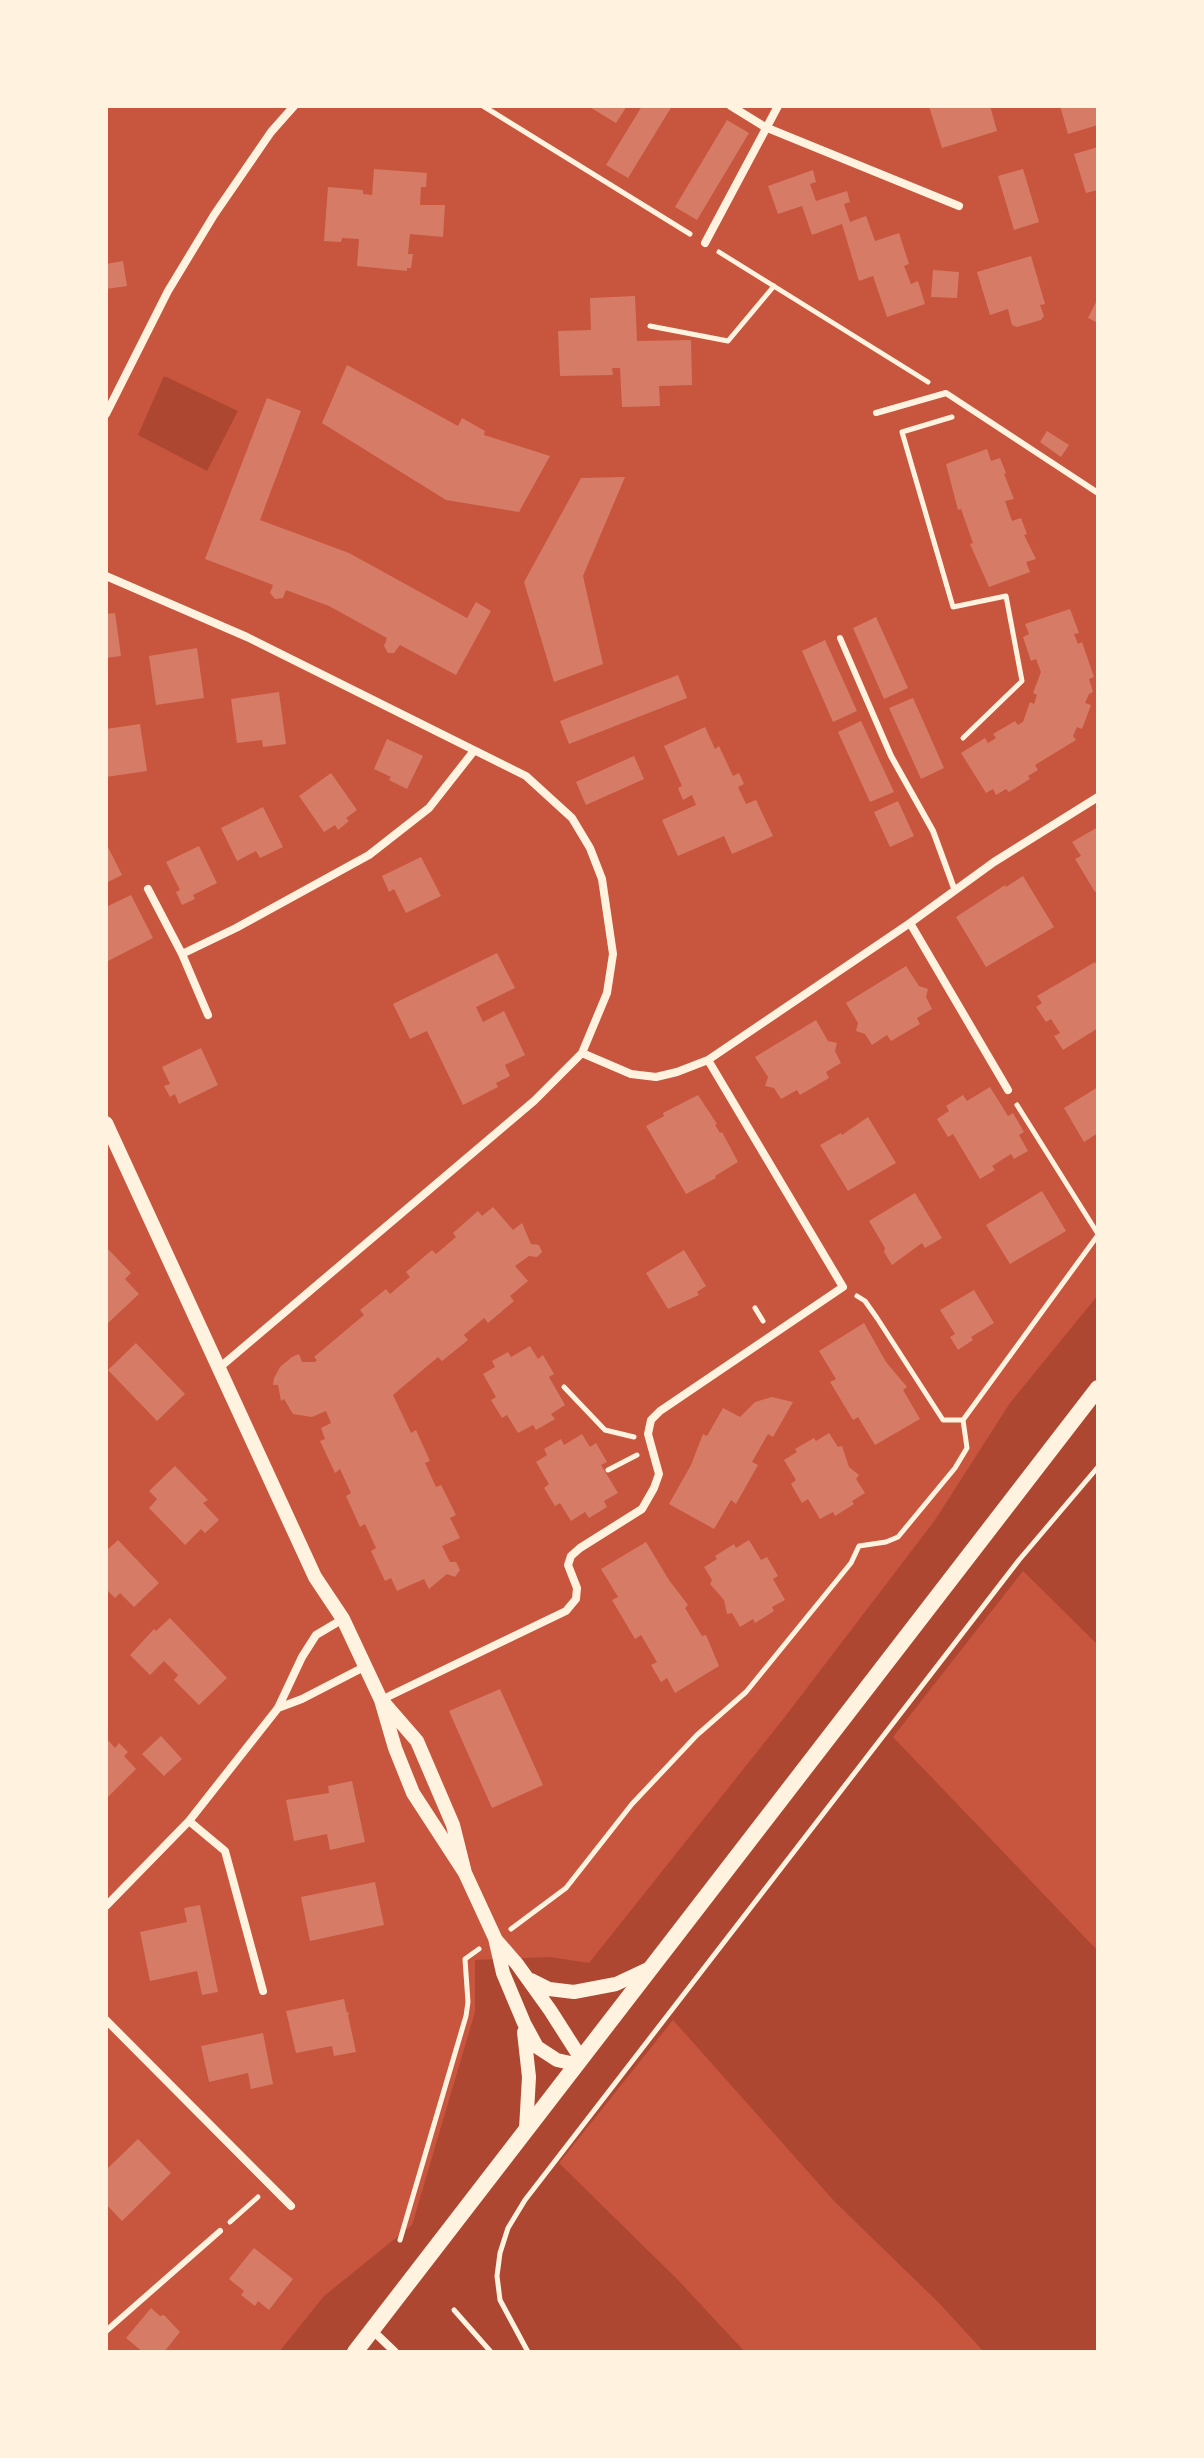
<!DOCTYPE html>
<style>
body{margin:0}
#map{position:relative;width:1204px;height:2458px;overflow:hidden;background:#c8553d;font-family:Raleway,sans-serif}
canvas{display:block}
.frame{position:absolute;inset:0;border:108px solid #fff3e0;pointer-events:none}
</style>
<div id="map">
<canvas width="1204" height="2458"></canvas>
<div class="frame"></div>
</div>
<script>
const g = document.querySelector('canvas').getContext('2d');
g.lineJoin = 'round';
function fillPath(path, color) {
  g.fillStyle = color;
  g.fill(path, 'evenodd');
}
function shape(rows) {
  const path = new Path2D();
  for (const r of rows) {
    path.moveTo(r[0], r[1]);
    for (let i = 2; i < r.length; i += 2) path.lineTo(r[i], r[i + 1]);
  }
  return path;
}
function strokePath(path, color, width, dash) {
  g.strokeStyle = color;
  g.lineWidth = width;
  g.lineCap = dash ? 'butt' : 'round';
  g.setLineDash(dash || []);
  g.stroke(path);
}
fillPath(shape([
 [164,376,238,411,207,471,138,435],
 [1098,1295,1098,1645,1023,1571,893,1737,1098,1951,1098,2352,984,2352,940,2304,835,2202,673,2020,559,2163,677,2279,745,2352,279,2352,324,2296,412,2225,475,2012,475,1960,550,1957,589,1963,784,1718,935,1520,1010,1403]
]), '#ae4732');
fillPath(shape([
 [588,106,627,106,616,123],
 [642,106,672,106,628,178,606,165],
 [929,106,990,106,997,131,942,148],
 [1060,106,1098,106,1098,125,1068,134],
 [727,120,749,133,697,220,675,207],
 [1098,147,1098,190,1086,193,1074,154],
 [374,169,427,173,426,187,421,187,420,205,445,205,443,237,410,234,408,254,413,254,411,268,407,268,407,271,357,266,359,239,342,238,341,242,324,241,328,187,363,190,363,194,372,195],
 [1023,169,1039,222,1014,230,998,176],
 [813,170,816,182,810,184,816,201,847,191,850,202,844,204,850,222,866,216,875,241,899,233,909,264,904,266,911,284,918,281,925,304,887,317,873,276,859,281,842,224,812,235,802,206,778,214,768,186],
 [1031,256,1045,304,1040,305,1044,316,1041,320,1017,327,1012,325,1008,309,990,315,977,272],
 [123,261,127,286,106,289,106,264],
 [933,270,959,272,957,298,931,297],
 [635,296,637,341,691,340,692,385,659,386,660,406,622,407,620,368,612,368,613,375,560,376,558,331,591,330,590,298],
 [1098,298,1098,323,1088,318],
 [347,365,458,426,462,418,485,431,484,435,550,456,519,512,446,500,322,423],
 [267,398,301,411,260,520,349,553,467,618,476,602,491,611,456,675,400,645,394,653,388,653,384,646,387,638,329,606,286,590,283,598,275,599,270,593,273,585,205,559],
 [1047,431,1069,445,1061,457,1040,442],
 [987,449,991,461,1000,458,1006,473,1004,474,1014,499,1005,501,1012,521,1021,518,1027,534,1024,535,1036,559,1026,562,1030,572,989,587,970,544,973,543,961,509,958,510,946,464],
 [625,477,583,576,603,664,554,682,524,582,581,478],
 [1070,609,1079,633,1074,634,1078,644,1082,642,1094,677,1089,679,1093,692,1089,694,1085,703,1091,705,1082,729,1077,727,1073,736,1076,740,1035,765,1038,770,1028,776,1030,779,1009,792,1006,789,996,795,993,789,986,793,961,753,985,738,988,743,996,738,993,734,1015,721,1018,725,1023,722,1030,702,1034,704,1037,695,1033,693,1041,672,1036,659,1031,661,1023,637,1029,634,1025,624],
 [115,613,121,656,106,658,106,614],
 [876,617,908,688,884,699,853,628],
 [825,640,857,711,833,722,802,651],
 [197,648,204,698,156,705,149,656],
 [678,675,687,698,569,744,560,721],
 [279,692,286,744,263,747,262,740,237,743,231,699],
 [913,698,944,768,921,779,889,708],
 [861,721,894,792,870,802,838,732],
 [140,724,147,771,106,777,106,729],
 [705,727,715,749,719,746,733,776,739,773,744,784,738,787,746,804,756,800,773,836,732,854,724,836,678,856,662,820,696,805,692,795,683,800,678,788,682,786,664,746],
 [387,739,423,756,407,789,389,780,391,777,374,769],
 [634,756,644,779,586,805,576,782],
 [331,773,357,810,346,818,349,821,338,830,335,825,324,832,299,796],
 [898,801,914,836,890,847,874,812],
 [263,807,283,847,260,858,256,851,237,861,221,828],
 [1098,827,1098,891,1095,892,1075,859,1081,856,1072,842],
 [106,843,122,875,106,883],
 [199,846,217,883,193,895,195,899,182,905,176,892,180,890,166,862],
 [421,857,441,896,406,913,394,889,389,892,382,876],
 [1023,876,1054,927,986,967,956,917,1005,885,1006,887],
 [131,895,153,938,106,962,106,907],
 [497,953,515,988,476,1007,483,1022,504,1011,525,1055,505,1065,510,1076,496,1083,498,1087,463,1105,427,1031,410,1039,393,1004],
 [1095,962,1098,968,1098,1028,1063,1050,1054,1036,1060,1033,1051,1019,1046,1022,1036,1007,1042,1003,1037,996],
 [906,966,919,986,928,989,926,997,932,1009,917,1018,920,1024,891,1041,887,1035,872,1045,865,1034,856,1031,858,1023,846,1003],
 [816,1020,828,1041,837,1043,835,1051,841,1063,826,1072,829,1078,800,1095,797,1090,781,1099,774,1088,765,1086,768,1077,755,1057],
 [201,1048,218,1085,179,1104,175,1094,170,1097,164,1086,170,1084,162,1067],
 [990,1087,1008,1116,1013,1113,1024,1132,1019,1135,1028,1151,1014,1159,1011,1154,992,1166,995,1170,980,1179,953,1134,948,1137,937,1119,949,1111,946,1106,963,1095,967,1101],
 [1098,1087,1098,1133,1084,1142,1064,1108],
 [698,1095,717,1124,715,1125,720,1133,722,1132,738,1162,715,1176,716,1178,686,1194,646,1126,664,1116,663,1113],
 [868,1117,896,1163,848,1191,820,1145,841,1133,842,1135],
 [1042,1191,1066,1231,1010,1264,986,1225],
 [915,1193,942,1238,925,1248,922,1243,892,1265,884,1252,885,1248,869,1221],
 [493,1207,513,1230,522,1223,531,1244,539,1245,542,1252,537,1257,529,1256,515,1266,528,1281,510,1296,514,1301,488,1323,484,1318,464,1335,468,1340,442,1361,438,1357,393,1395,411,1433,416,1430,430,1461,425,1463,436,1487,441,1485,456,1515,450,1518,460,1538,442,1546,450,1562,456,1562,460,1570,455,1577,447,1574,429,1589,424,1579,397,1591,391,1578,385,1581,371,1551,376,1548,365,1524,360,1527,346,1496,351,1493,340,1469,335,1473,320,1441,325,1439,321,1428,331,1423,326,1411,312,1417,293,1414,284,1399,281,1401,278,1385,273,1385,274,1378,280,1367,292,1357,299,1354,302,1362,315,1362,317,1360,314,1357,364,1315,360,1310,386,1289,390,1294,410,1277,406,1272,432,1250,436,1254,456,1237,453,1233,478,1211,482,1216],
 [106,1247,131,1273,125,1279,139,1294,108,1323,106,1320],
 [684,1250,706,1286,697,1292,699,1295,668,1309,646,1273],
 [974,1290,994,1323,971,1337,973,1340,958,1350,950,1337,955,1334,940,1310],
 [864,1323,886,1362,907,1387,903,1390,920,1419,875,1445,858,1417,853,1420,830,1382,836,1379,819,1351],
 [136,1343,185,1394,157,1421,108,1370],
 [530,1346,538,1359,543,1355,554,1374,549,1377,565,1405,551,1414,555,1419,536,1430,533,1425,518,1433,507,1415,502,1418,491,1400,496,1397,483,1374,495,1367,492,1361,508,1352,511,1357],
 [772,1397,793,1402,773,1437,768,1434,752,1462,758,1465,736,1504,731,1500,714,1529,669,1504,691,1465,703,1434,707,1436,723,1408,740,1417,755,1402],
 [829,1433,838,1447,842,1446,849,1467,859,1475,856,1479,865,1493,852,1501,854,1504,835,1516,833,1512,820,1519,808,1499,802,1503,791,1484,796,1480,784,1460,797,1452,795,1449,814,1438,816,1441],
 [582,1434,590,1447,596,1443,607,1462,601,1465,618,1493,604,1501,607,1507,589,1518,585,1512,571,1521,560,1503,555,1506,544,1488,549,1484,536,1462,547,1455,544,1449,561,1439,564,1445],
 [175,1466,208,1500,203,1503,219,1520,205,1533,201,1529,185,1545,149,1508,157,1499,149,1491],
 [118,1540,159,1583,134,1607,120,1593,115,1598,106,1589,106,1551],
 [749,1540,761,1560,767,1557,778,1576,773,1579,785,1600,772,1607,774,1611,755,1623,753,1619,740,1627,732,1613,727,1614,724,1600,710,1584,712,1580,704,1567,717,1559,715,1556,734,1544,736,1548],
 [646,1542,669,1580,688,1605,685,1608,702,1636,706,1635,719,1666,675,1693,667,1678,661,1682,651,1665,657,1662,641,1635,635,1639,612,1600,618,1597,601,1569],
 [170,1618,227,1678,199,1705,174,1680,178,1675,164,1661,150,1675,130,1655,154,1629,156,1631],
 [500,1689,543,1785,492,1808,449,1711],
 [161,1736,182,1759,164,1776,142,1754],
 [106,1738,115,1748,119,1743,128,1752,124,1756,136,1769,106,1799],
 [352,1781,365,1842,330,1850,327,1834,294,1841,286,1800,329,1793,328,1786],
 [375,1882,384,1925,310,1941,301,1897],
 [200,1905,218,1992,202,1995,197,1971,150,1981,140,1932,187,1922,184,1908],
 [344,1999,347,2013,350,2012,348,2015,356,2052,334,2056,332,2046,296,2053,286,2011],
 [263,2033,273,2084,251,2089,248,2073,209,2082,201,2046],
 [138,2139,171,2173,122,2221,106,2204,106,2170],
 [254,2248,293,2279,269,2310,258,2301,255,2306,241,2295,244,2291,229,2279],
 [151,2308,160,2316,164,2315,180,2332,164,2352,143,2352,126,2338]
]), '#d67c66');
strokePath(shape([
 [483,106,690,234],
 [719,252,928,382],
 [650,326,728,341,774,286],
 [952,417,902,432,953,607,1006,596,1022,681,963,738],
 [1017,1105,1098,1234],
 [857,1296,865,1301,877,1318,943,1420,963,1420],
 [755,1308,763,1321],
 [564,1387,605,1430,634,1437],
 [608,1470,637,1455],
 [511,1929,566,1888,632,1804,697,1735,746,1692,851,1563,859,1546,886,1542,898,1537,955,1468,967,1448,963,1420,1098,1235],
 [230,2222,258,2197],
 [400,2240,466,2016,468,2002,465,1959,479,1949],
 [454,2310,491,2352],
 [528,2352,500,2300,497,2276,500,2253,508,2228,525,2200,1019,1560,1098,1467]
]), '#fff3e0', 5);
strokePath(shape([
 [876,413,946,393,1098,493],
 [840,638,891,756,933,831,955,891],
 [106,2331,220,2231]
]), '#fff3e0', 6);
strokePath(shape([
 [731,106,765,127,959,206],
 [705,243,778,106],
 [106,414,168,291,214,215,271,132,294,106],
 [106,576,247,637,526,776,572,818,590,848,602,879,613,954,607,993,582,1053,534,1101,219,1368],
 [148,889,182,954,236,928,369,855,429,808,473,752],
 [910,923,1008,1090],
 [182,954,208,1015],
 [582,1053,631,1074,656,1077,677,1072,708,1060,910,923,994,862,1098,797],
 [381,1700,566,1611,576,1599,577,1588,568,1565,571,1556,580,1548,642,1509,654,1488,659,1474,648,1434,651,1420,660,1411,843,1287,708,1060],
 [278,1708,302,1699,364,1667],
 [189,1821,225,1851,263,1991],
 [106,1906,189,1821,278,1708,302,1657,316,1635,343,1619],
 [106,2020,291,2206],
 [372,2330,395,2352]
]), '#fff3e0', 8);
strokePath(shape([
 [106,1123,315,1577,343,1619,381,1700,395,1748,413,1793,465,1873],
 [384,1703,417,1741,453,1825,465,1873,495,1938,503,1973,524,2023,537,2047,557,2060,575,2064],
 [497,1941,517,1964,550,2010,580,2057],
 [531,1980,549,1989,574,1992,616,1984,648,1969],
 [524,2032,529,2077,526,2129]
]), '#fff3e0', 14);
strokePath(shape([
 [355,2352,1098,1388]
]), '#fff3e0', 16);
</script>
